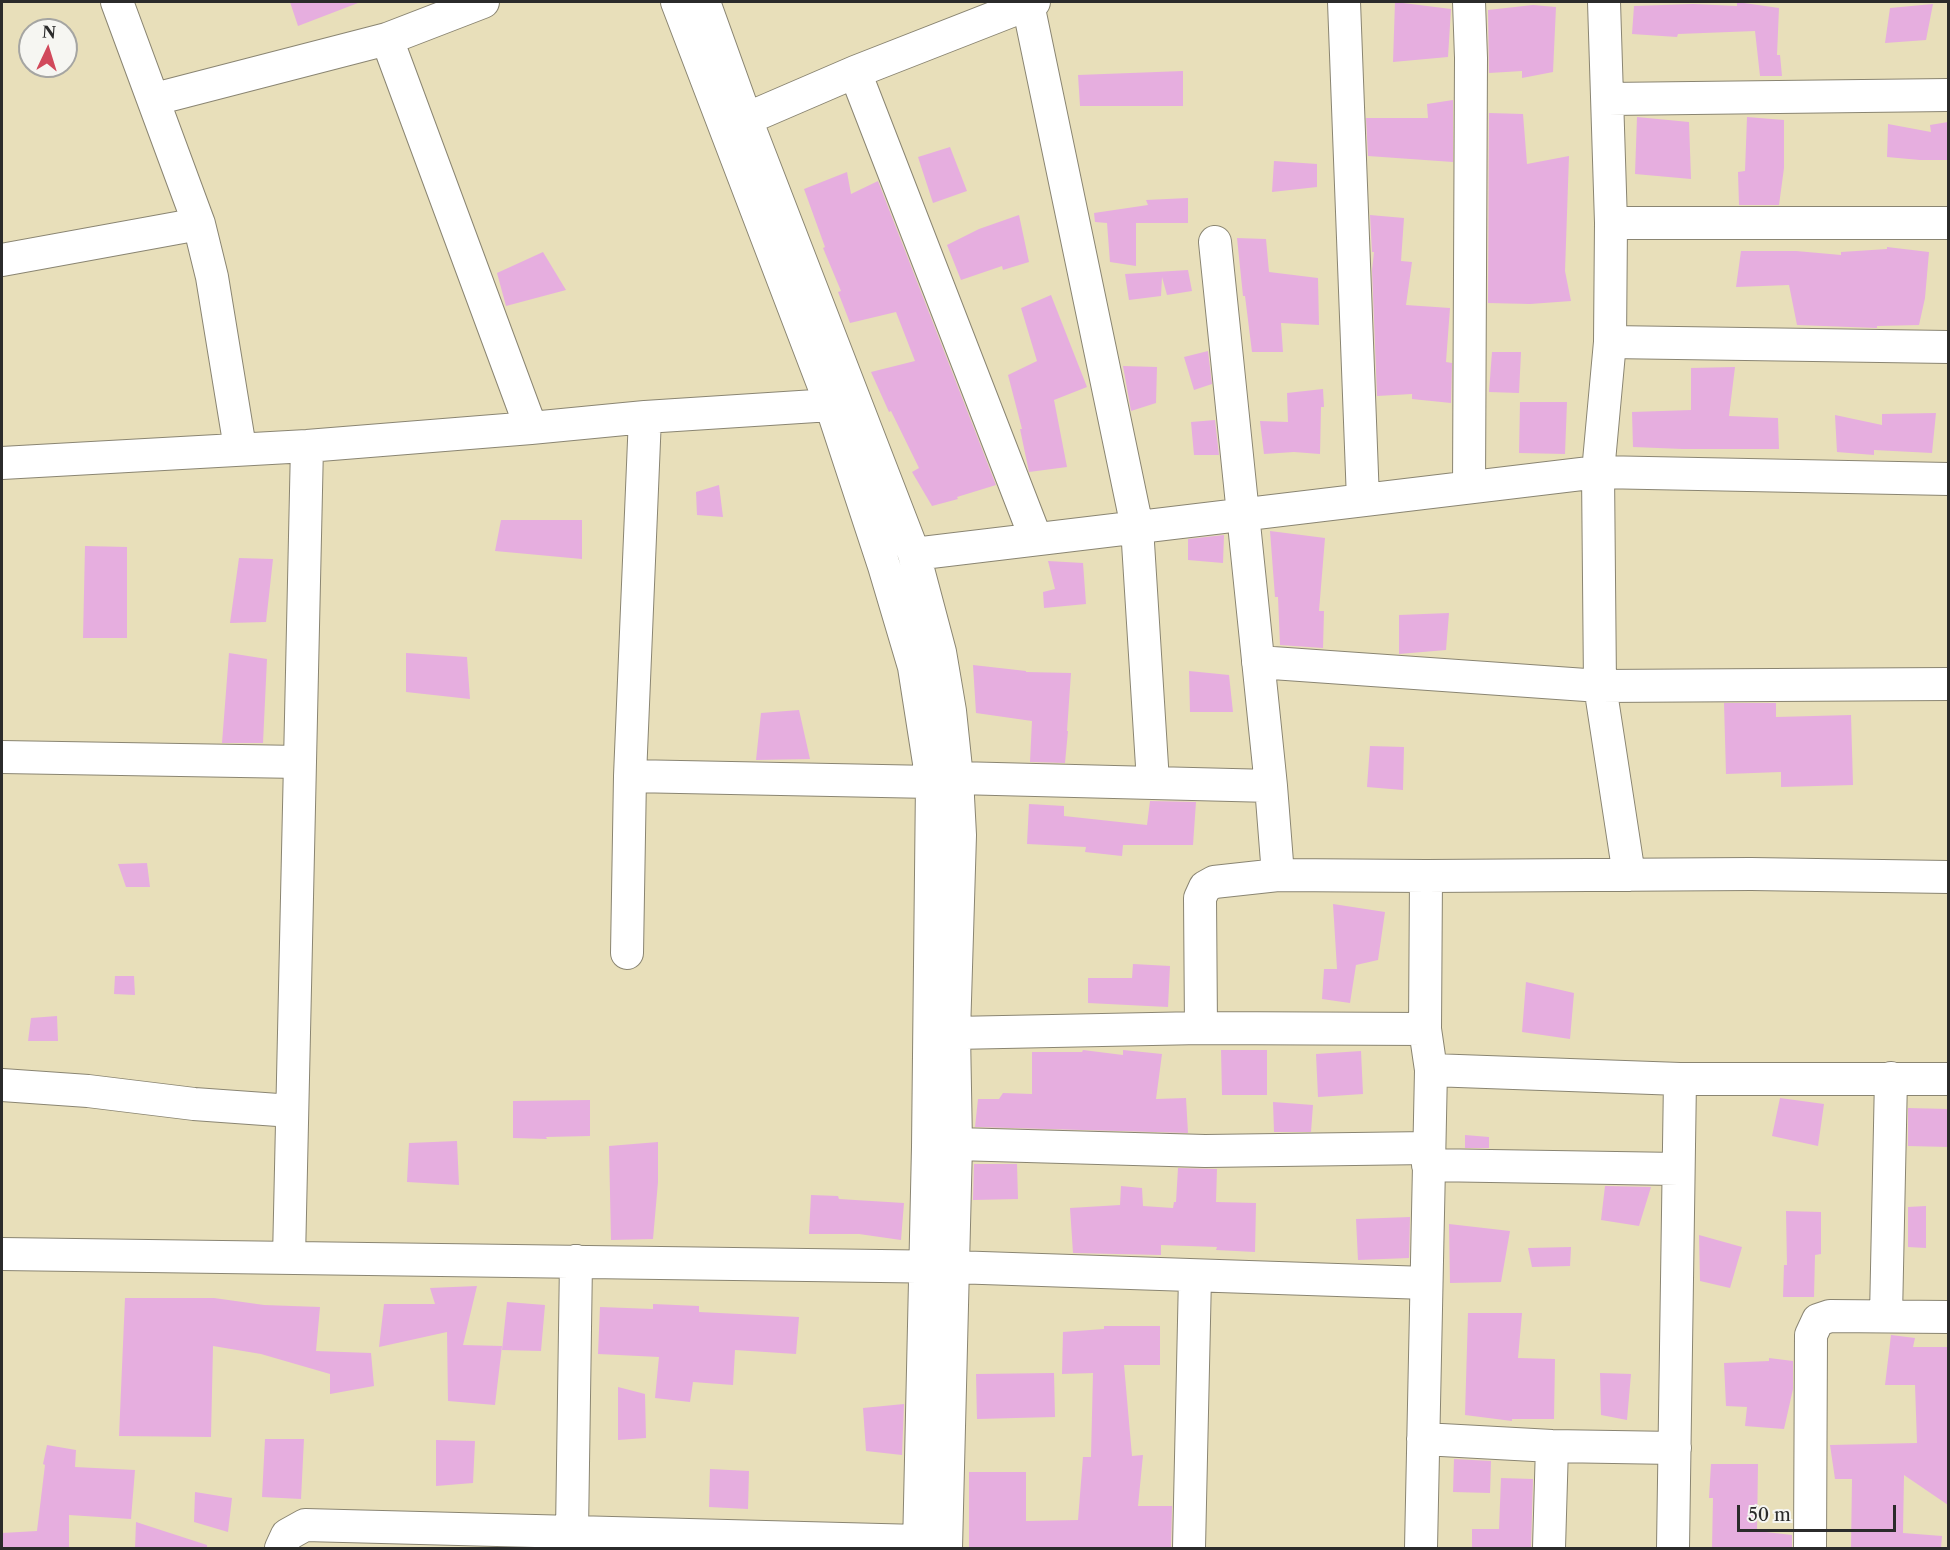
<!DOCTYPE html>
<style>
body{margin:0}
#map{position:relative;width:1950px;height:1550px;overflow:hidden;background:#e8dfba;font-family:"Libre Caslon Text",serif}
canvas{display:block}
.frame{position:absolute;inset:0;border:3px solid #2b2b2b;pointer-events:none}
.north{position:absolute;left:18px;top:18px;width:60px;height:60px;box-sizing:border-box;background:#f6f6f2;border:2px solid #a5a5a2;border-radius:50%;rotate:4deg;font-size:16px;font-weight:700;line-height:24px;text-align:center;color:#2b2b2b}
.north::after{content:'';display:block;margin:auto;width:21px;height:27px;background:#d1495b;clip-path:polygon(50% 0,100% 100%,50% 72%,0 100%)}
.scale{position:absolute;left:1737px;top:1505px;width:159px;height:27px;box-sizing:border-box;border:3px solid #2b2b2b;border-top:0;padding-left:8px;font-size:18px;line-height:21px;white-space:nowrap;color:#2b2b2b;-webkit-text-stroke:4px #f6f6f2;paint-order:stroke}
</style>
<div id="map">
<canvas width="1950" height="1550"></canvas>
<div class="frame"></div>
<div class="north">N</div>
<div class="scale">50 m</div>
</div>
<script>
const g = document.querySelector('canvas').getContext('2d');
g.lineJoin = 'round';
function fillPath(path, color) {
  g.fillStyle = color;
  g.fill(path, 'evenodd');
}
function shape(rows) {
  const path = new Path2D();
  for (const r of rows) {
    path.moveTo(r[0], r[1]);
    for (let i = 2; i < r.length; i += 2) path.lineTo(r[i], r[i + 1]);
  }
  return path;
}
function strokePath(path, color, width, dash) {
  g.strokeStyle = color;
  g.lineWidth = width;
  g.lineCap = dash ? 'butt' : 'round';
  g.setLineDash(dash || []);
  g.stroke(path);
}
fillPath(shape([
 [290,2,358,2,358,3,298,26],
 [1395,2,1451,9,1448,57,1393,62],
 [1737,2,1779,8,1777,55,1780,55,1782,76,1760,76,1755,31,1678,34,1677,37,1632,34,1634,6,1693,4,1737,6],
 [1933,4,1926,40,1885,43,1890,8],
 [1533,5,1556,7,1553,72,1522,78,1522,71,1489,73,1488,10],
 [1183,71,1183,106,1080,106,1078,75],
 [1453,100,1453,162,1368,156,1366,118,1428,118,1427,104],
 [1489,113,1523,114,1527,164,1569,156,1565,271,1571,301,1530,304,1488,303],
 [1637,117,1689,122,1691,179,1635,174],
 [1747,117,1784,120,1784,168,1779,205,1739,205,1738,172,1745,171],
 [1948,122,1948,160,1920,160,1887,157,1888,124,1931,132,1930,125],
 [950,147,967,191,933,203,918,157],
 [1274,161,1317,164,1317,187,1272,192],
 [847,172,851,194,878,181,996,485,957,497,958,499,932,506,912,472,919,468,891,411,889,412,871,372,915,361,896,312,850,323,838,292,841,291,823,248,825,247,804,189],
 [1188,198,1188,223,1136,223,1136,266,1110,262,1107,223,1095,222,1094,213,1148,205,1146,200],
 [1019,215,1029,262,1003,270,1002,266,961,280,947,245,979,229],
 [1370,215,1404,218,1401,261,1412,262,1406,305,1450,308,1446,362,1452,363,1451,403,1412,399,1412,394,1377,396,1372,270,1374,252,1372,252],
 [1237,238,1266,239,1269,272,1318,278,1319,325,1281,323,1283,352,1252,352,1245,296,1243,296],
 [1887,247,1929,252,1925,298,1919,325,1877,326,1877,328,1797,325,1789,285,1736,287,1741,251,1796,251,1841,255,1841,252,1887,249],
 [543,252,566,290,506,306,497,273],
 [1188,270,1192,291,1167,295,1162,277,1161,296,1129,300,1125,274],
 [1051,295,1087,387,1054,400,1067,467,1029,472,1020,429,1022,429,1008,375,1037,361,1021,308],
 [1208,351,1212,384,1194,390,1184,357],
 [1492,352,1521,352,1519,393,1489,392],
 [1123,366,1157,367,1156,403,1131,411],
 [1735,367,1729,416,1778,418,1779,449,1683,449,1633,447,1632,412,1691,410,1691,368],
 [1323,389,1324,407,1321,407,1320,454,1294,452,1264,454,1260,421,1288,422,1287,393],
 [1520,402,1567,402,1565,454,1519,453],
 [1936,413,1932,453,1874,450,1874,455,1837,452,1835,415,1882,425,1882,414],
 [1215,420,1219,455,1194,455,1191,422],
 [719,485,723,517,697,515,696,492],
 [501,520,582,520,582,559,495,551],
 [1270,531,1325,538,1319,611,1324,611,1323,648,1280,645,1278,597,1275,597],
 [1224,535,1223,563,1188,560,1188,539],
 [85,546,127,547,127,638,83,638],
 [239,558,273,559,266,622,230,623],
 [1048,561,1083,563,1086,604,1044,608,1043,592,1055,589],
 [1449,613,1446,650,1399,654,1399,615],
 [229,653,267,659,263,743,222,743],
 [406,653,467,657,470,699,406,692],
 [973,665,1026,671,1026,672,1071,673,1067,731,1068,731,1065,763,1030,762,1032,721,976,713],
 [1189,671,1229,675,1233,712,1190,712],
 [1724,703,1776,703,1776,717,1851,715,1853,785,1781,787,1781,772,1726,774],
 [799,710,810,759,756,760,761,713],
 [1370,746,1404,747,1403,790,1367,787],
 [1150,801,1196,802,1193,845,1123,845,1122,856,1085,852,1086,847,1027,844,1029,804,1064,806,1064,816,1147,825],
 [147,863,150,887,126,887,118,864],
 [1333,904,1385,912,1378,960,1356,965,1350,1003,1322,999,1324,969,1337,969],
 [1133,964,1170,966,1168,1007,1088,1003,1088,978,1132,978],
 [115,976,134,976,135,995,114,994],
 [1526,982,1574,993,1570,1039,1522,1032],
 [57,1016,58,1041,28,1041,31,1018],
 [1083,1050,1123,1055,1123,1050,1162,1054,1156,1099,1186,1098,1188,1133,975,1127,978,1099,999,1099,1003,1093,1032,1094,1032,1052,1082,1052],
 [1221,1050,1267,1050,1267,1095,1222,1095],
 [1361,1051,1363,1094,1318,1097,1316,1054],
 [1780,1098,1824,1104,1818,1146,1772,1136],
 [590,1100,590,1136,546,1137,547,1139,513,1138,513,1101],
 [1273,1102,1313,1105,1311,1132,1274,1132],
 [1908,1108,1948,1109,1948,1147,1908,1146],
 [1465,1135,1489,1137,1489,1148,1465,1148],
 [457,1141,459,1185,407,1182,409,1143],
 [658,1142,658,1182,653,1239,611,1240,609,1146],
 [974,1164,1017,1164,1018,1199,973,1200],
 [1178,1168,1217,1169,1216,1202,1256,1203,1255,1252,1216,1250,1217,1247,1161,1245,1161,1255,1073,1253,1070,1208,1120,1205,1121,1186,1142,1188,1143,1206,1173,1208,1174,1202,1176,1202],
 [1605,1186,1651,1187,1639,1226,1601,1220],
 [811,1195,838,1196,839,1199,904,1203,901,1240,859,1234,809,1234],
 [1926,1206,1926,1248,1908,1247,1908,1207],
 [1786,1211,1821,1212,1821,1254,1815,1255,1814,1297,1783,1297,1784,1265,1787,1265],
 [1410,1217,1409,1258,1358,1260,1356,1219],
 [1449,1224,1510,1231,1501,1282,1450,1283],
 [1699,1235,1742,1247,1730,1288,1700,1281],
 [1571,1247,1570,1266,1532,1267,1528,1248],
 [477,1286,463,1345,502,1346,495,1405,448,1401,447,1332,379,1347,384,1304,435,1304,430,1288],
 [125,1298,214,1298,264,1305,320,1307,316,1351,371,1353,374,1386,330,1394,330,1374,261,1354,213,1346,211,1437,119,1436],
 [507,1302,545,1305,541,1351,502,1350],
 [653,1304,699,1306,699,1312,799,1317,796,1354,735,1350,733,1385,693,1382,690,1402,655,1398,659,1357,598,1354,600,1307,653,1309],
 [1468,1313,1522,1313,1518,1358,1555,1359,1554,1419,1512,1419,1512,1421,1465,1415],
 [1104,1326,1160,1326,1160,1365,1124,1365,1132,1456,1143,1455,1138,1506,1172,1506,1171,1548,969,1548,969,1472,1026,1472,1026,1521,1078,1520,1083,1457,1091,1457,1093,1373,1062,1374,1063,1332,1104,1329],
 [1891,1335,1915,1338,1913,1347,1948,1347,1948,1505,1904,1475,1903,1533,1942,1536,1941,1548,1851,1548,1852,1479,1835,1479,1830,1445,1917,1443,1915,1385,1885,1385],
 [1769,1358,1793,1361,1793,1389,1784,1429,1745,1426,1747,1407,1726,1406,1724,1363,1769,1361],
 [1054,1373,1055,1417,977,1419,976,1374],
 [1600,1373,1631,1374,1627,1420,1601,1415],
 [618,1387,645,1394,646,1438,618,1440],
 [904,1404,902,1455,866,1451,863,1408],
 [265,1439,304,1439,301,1499,262,1497],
 [436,1440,475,1441,473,1483,436,1486],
 [47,1445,76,1450,75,1467,135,1470,131,1519,69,1515,69,1548,2,1548,2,1533,37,1531,45,1465,43,1464],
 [1454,1459,1491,1461,1490,1493,1453,1492],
 [1711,1464,1758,1464,1757,1531,1792,1535,1792,1548,1712,1548,1713,1498,1709,1498],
 [710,1469,749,1471,748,1509,709,1507],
 [1501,1478,1533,1479,1531,1548,1472,1548,1472,1529,1499,1529],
 [195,1492,232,1498,228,1532,194,1522],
 [136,1522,207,1545,207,1548,135,1548]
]), '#e6aedf');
const minor = shape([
 [117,2,199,224,212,277,240,448],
 [677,2,831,405,884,566,914,667,932,782,928,1147,919,1548],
 [704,2,746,119,914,554,940,652,950,711,957,778,960,835,954,1033,956,1144,946,1548],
 [1344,2,1363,500],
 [1469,2,1471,58,1469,487],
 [1604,2,1611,223,1610,342,1598,472,1600,686,1629,875],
 [1028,4,1137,527,1153,782],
 [387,39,531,428],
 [855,72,1036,539],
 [155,99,387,39,483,2],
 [1608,99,1948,95],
 [746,119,855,72,1034,2],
 [1611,223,1948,223],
 [1215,242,1271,786],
 [2,260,199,224],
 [1610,342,1948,347],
 [2,463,307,446,531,428,645,417,831,405],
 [914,554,1598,472,1948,479],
 [1258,662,1600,686,1948,684],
 [2,757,300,762],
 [630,776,932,782],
 [957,778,1271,786,1278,875,1426,876,1751,874,1948,877],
 [627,953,630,776,645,417],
 [1201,1028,1200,898,1205,887,1214,882,1278,875],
 [954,1033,1201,1028,1425,1029],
 [1431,1070,1680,1079,1948,1079],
 [2,1085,88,1091,194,1104,292,1111],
 [956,1144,1205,1151,1429,1148],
 [1428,1165,1678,1169],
 [2,1254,953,1267,1426,1283],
 [289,1258,307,446],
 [1886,1316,1891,1078],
 [1423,1439,1552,1446,1675,1448],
 [572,1532,576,1261],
 [281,1548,287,1535,305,1525,919,1541],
 [1189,1548,1195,1276],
 [1421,1548,1431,1070,1425,1029,1426,876],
 [1549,1548,1552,1446],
 [1673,1548,1680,1079],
 [1810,1548,1811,1335,1818,1320,1830,1316,1948,1317]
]);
strokePath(minor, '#8a8572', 34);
strokePath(minor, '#fff', 32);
</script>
